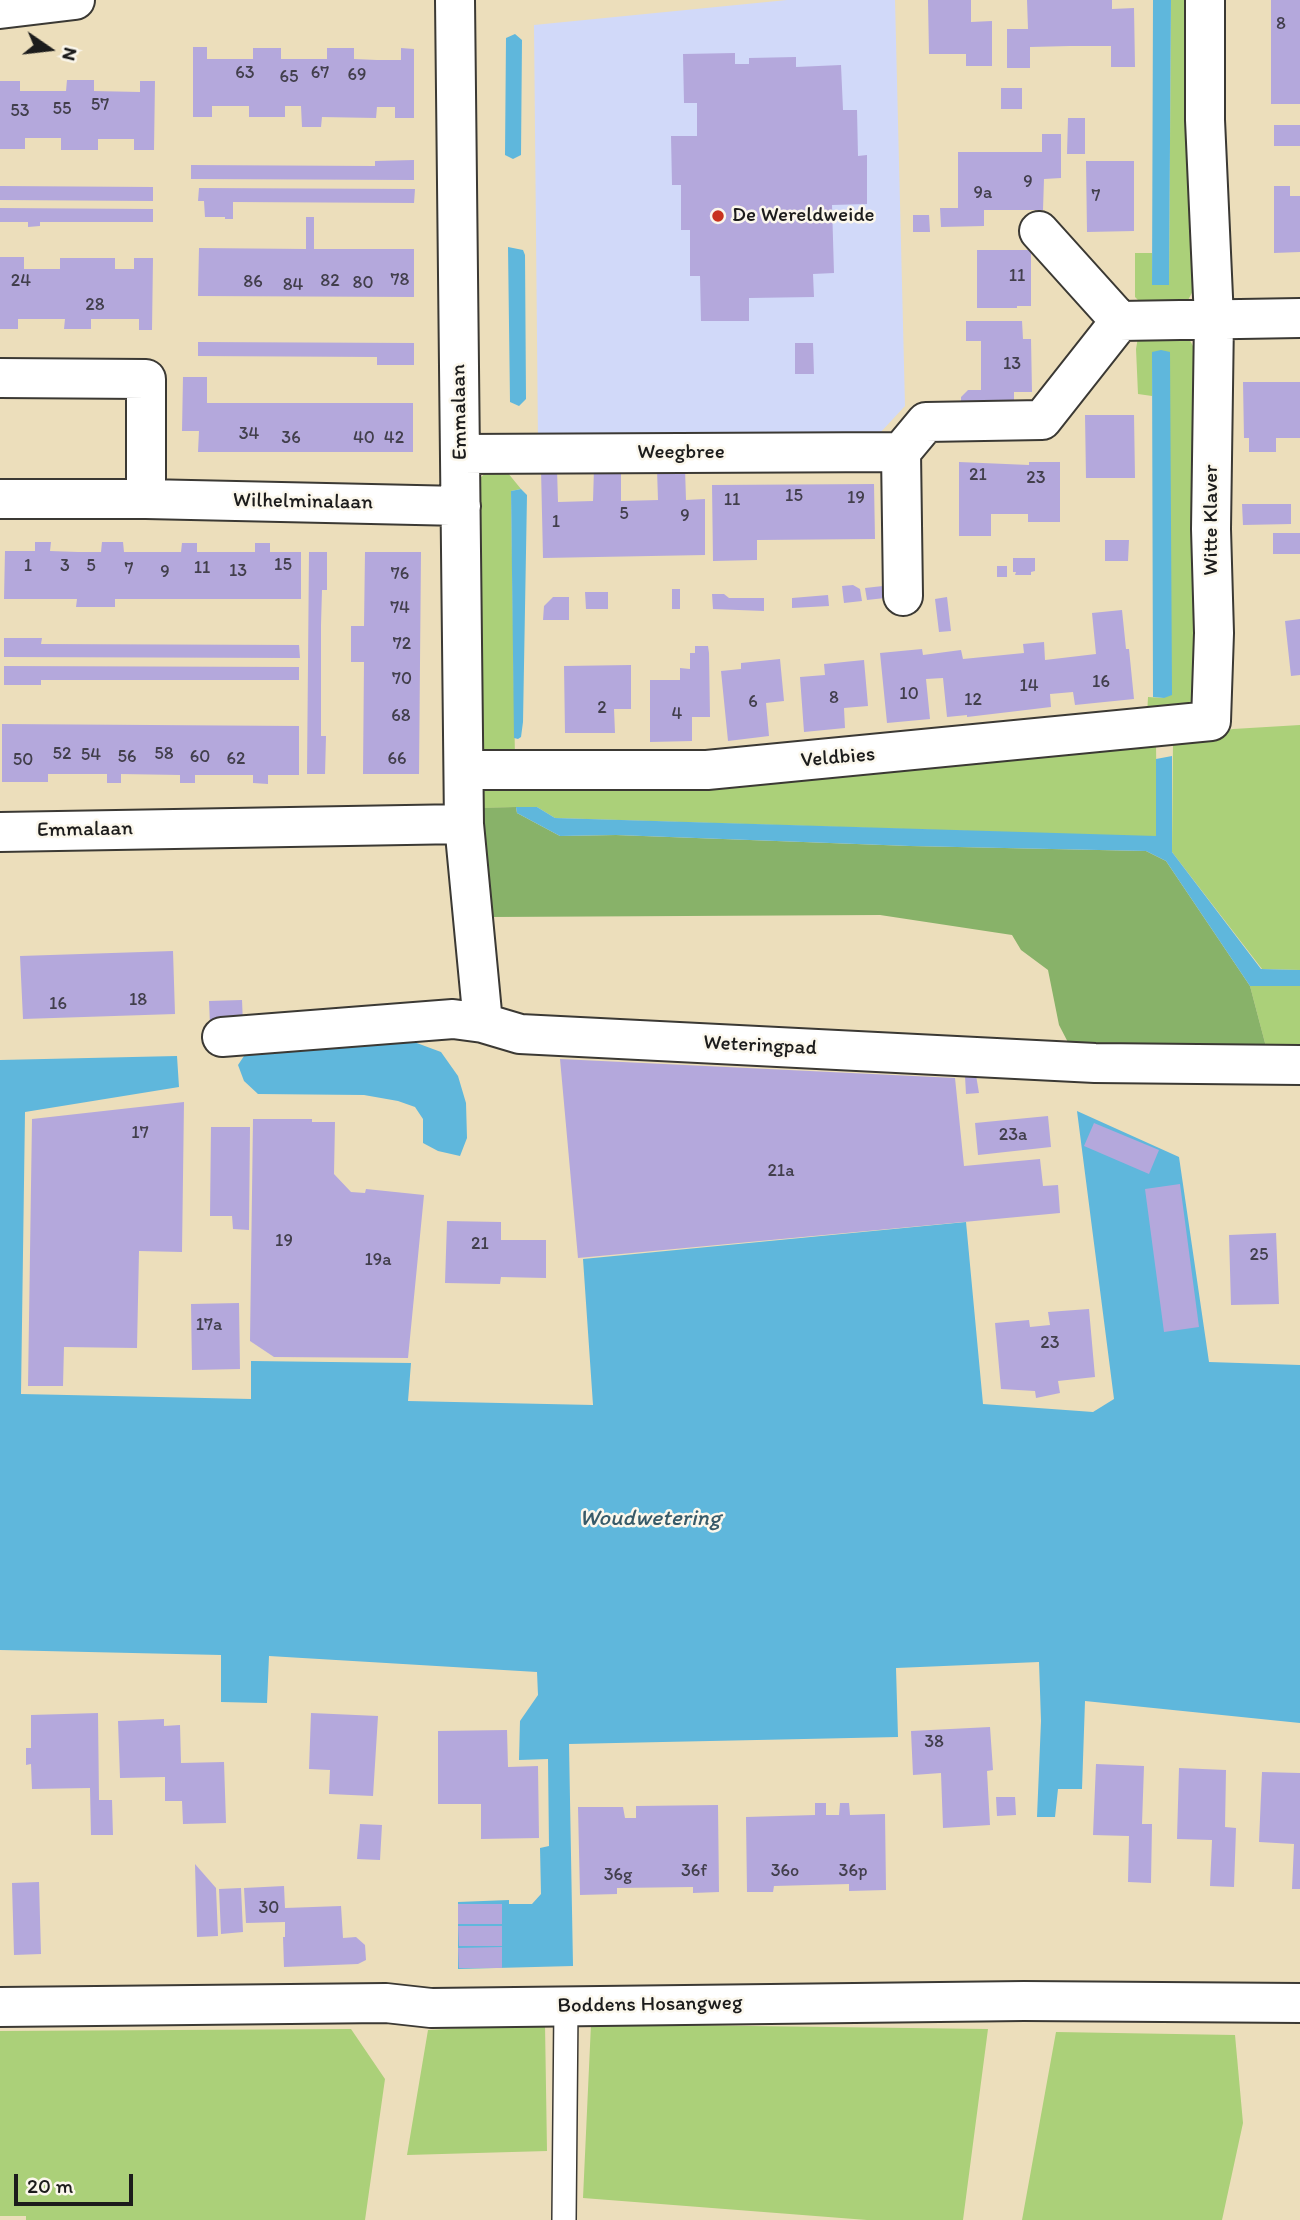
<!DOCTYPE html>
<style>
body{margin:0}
#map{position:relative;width:1300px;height:2220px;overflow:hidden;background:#ecdebb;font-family:Itim,sans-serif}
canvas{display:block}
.north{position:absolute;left:14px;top:14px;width:70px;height:70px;-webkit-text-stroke:5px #fbf7ec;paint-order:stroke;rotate:104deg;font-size:19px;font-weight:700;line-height:28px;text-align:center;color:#1c1c1c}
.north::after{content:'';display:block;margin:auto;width:24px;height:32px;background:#1c1c1c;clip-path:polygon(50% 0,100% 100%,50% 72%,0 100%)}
.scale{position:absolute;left:14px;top:2174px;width:119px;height:32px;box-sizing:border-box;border:4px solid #1c1c1c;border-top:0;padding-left:9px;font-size:21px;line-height:24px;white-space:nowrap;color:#1c1c1c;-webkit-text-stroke:5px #fbf7ec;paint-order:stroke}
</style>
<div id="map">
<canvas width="1300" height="2220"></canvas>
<div class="north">N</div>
<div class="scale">20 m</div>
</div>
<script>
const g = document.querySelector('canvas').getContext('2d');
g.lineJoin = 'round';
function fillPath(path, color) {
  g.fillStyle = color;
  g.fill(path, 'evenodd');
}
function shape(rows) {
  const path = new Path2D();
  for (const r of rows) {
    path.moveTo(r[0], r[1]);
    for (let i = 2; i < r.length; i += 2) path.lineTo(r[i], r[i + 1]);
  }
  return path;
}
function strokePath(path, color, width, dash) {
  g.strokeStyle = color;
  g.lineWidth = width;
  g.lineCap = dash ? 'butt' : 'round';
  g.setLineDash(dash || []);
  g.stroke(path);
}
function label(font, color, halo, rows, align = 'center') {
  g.font = font + ' Itim,sans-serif';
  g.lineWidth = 5;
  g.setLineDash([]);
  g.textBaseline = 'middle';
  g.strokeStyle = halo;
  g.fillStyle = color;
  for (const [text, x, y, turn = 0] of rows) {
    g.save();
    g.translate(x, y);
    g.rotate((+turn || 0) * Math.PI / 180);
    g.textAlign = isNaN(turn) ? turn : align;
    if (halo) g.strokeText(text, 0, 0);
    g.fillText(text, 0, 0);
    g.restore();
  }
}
fillPath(shape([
 [787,0,895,0,905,406,879,434,538,442,534,25]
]), '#d1d9f9');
fillPath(shape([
 [1171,0,1193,0,1194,289,1187,302,1143,305,1135,297,1135,253,1152,253,1152,285,1169,284],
 [1139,331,1187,335,1193,346,1195,698,1185,711,1147,716,1148,697,1164,698,1152,352,1152,396,1138,394,1136,349],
 [503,467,521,489,511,491,515,761,484,751,480,742,476,496,480,478,489,470],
 [1300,725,1300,970,1262,969,1172,852,1173,741,1233,729],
 [1156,741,1157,837,555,818,537,807,482,808,483,787],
 [1250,986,1300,986,1300,1057,1269,1058],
 [545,2024,547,2151,407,2155,428,2030],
 [591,2024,988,2029,963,2220,867,2220,583,2198],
 [351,2029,385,2079,365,2220,26,2220,26,2216,0,2216,0,2031],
 [1056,2032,1235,2035,1243,2123,1222,2220,1022,2220]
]), '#abd079');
fillPath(shape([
 [516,807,517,813,560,836,616,835,910,846,1146,851,1166,861,1250,986,1269,1058,1073,1052,1059,1025,1048,970,1021,950,1012,935,880,915,491,917,482,808]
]), '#88b269');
fillPath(shape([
 [1153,0,1171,0,1169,285,1152,285],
 [515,34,522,40,521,155,513,159,505,155,506,38],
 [508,247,523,250,525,255,526,399,519,406,510,402],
 [1161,350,1170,352,1172,695,1164,698,1153,697,1152,352],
 [521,489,527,495,523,722,521,737,518,739,514,738,511,491],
 [1172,756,1172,852,1261,969,1300,970,1300,986,1250,986,1166,861,1146,851,910,846,616,835,560,836,517,813,516,807,537,807,555,818,1156,836,1156,759],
 [349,1040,414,1042,441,1052,458,1076,466,1103,467,1138,460,1156,438,1151,423,1143,423,1119,415,1107,398,1101,364,1095,258,1094,244,1081,238,1065,250,1047],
 [177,1056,179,1087,25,1112,21,1394,251,1399,251,1361,411,1363,408,1401,593,1405,583,1259,966,1222,983,1404,1093,1412,1114,1399,1077,1111,1179,1157,1209,1362,1300,1365,1300,1723,1085,1701,1082,1789,1058,1789,1055,1817,1037,1817,1041,1721,1039,1662,896,1668,898,1737,569,1744,573,1966,458,1969,458,1902,509,1900,509,1904,532,1904,541,1894,540,1848,549,1846,548,1759,519,1760,520,1721,538,1695,537,1672,269,1656,267,1703,221,1702,221,1655,0,1650,0,1060]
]), '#5fb7dc');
fillPath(shape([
 [928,0,971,0,971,22,992,21,992,66,966,66,966,54,929,54],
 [1027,0,1112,0,1112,9,1134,8,1135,67,1111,67,1111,46,1070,46,1030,47,1030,68,1007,68,1007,29,1028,29],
 [1271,0,1300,0,1300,104,1271,104],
 [193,47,207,47,207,59,253,59,253,48,281,48,281,59,327,59,327,48,354,48,354,59,377,60,401,60,401,48,414,49,414,118,395,118,395,107,377,107,376,118,322,117,321,127,302,127,301,106,285,106,285,117,249,117,249,106,212,106,212,117,193,117],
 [735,53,735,64,749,64,749,58,796,57,796,67,841,65,843,110,857,110,858,156,867,155,867,204,832,205,834,273,813,274,814,297,749,298,749,321,701,321,700,276,690,276,690,230,681,230,681,185,672,185,671,136,697,136,697,103,684,103,683,54],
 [67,80,94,80,94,91,140,92,140,81,155,81,154,150,134,150,134,139,98,139,98,150,61,150,61,138,25,138,25,149,0,149,0,81,20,81,20,91,66,91],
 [1001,88,1022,88,1022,109,1001,109],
 [1068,118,1085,118,1085,154,1067,154],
 [1274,125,1300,125,1300,146,1274,146],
 [1042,134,1061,134,1061,178,1044,179,1043,210,984,210,984,226,941,227,940,208,958,208,958,152,1042,152],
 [414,160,414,180,191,179,191,165,375,166,375,161],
 [1086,161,1134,161,1134,231,1087,232],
 [0,186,153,187,153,201,0,200],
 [1274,186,1290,186,1290,196,1300,196,1300,252,1274,253],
 [199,188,415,189,414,203,233,202,233,219,225,219,225,217,205,217,204,201,198,201],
 [0,208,153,209,153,222,40,222,40,226,28,227,28,222,0,222],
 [913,215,929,215,930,232,913,232],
 [306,217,314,217,314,249,414,249,414,297,198,296,199,248,306,249],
 [977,250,1031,250,1031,306,1017,306,1017,308,977,308],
 [0,257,24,257,24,269,60,269,60,258,115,258,115,269,134,269,134,258,153,258,152,330,139,330,139,319,91,319,91,329,64,329,65,319,18,319,18,329,0,329],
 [966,321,1022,321,1023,339,1031,339,1032,392,1014,392,1014,410,961,411,961,397,968,390,981,390,981,341,966,341],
 [198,342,414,343,414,365,377,365,377,357,198,356],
 [795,343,813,343,814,374,795,374],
 [183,377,207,377,207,403,413,403,413,452,198,452,199,431,182,431],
 [1243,382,1300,382,1300,438,1276,438,1276,452,1249,452,1249,438,1244,438],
 [1085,415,1134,415,1135,478,1086,478],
 [959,462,1029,465,1029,462,1060,462,1060,522,1028,522,1028,514,991,514,991,536,959,536],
 [594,468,621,468,621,501,658,500,657,469,685,468,686,500,705,499,705,555,543,558,541,469,557,469,558,502,593,501],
 [874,484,875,539,757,540,757,560,713,561,712,485],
 [1242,504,1291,504,1291,524,1243,525],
 [1273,533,1300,533,1300,554,1273,554],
 [1105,540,1129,540,1128,561,1105,561],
 [35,542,51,542,50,551,78,552,101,552,102,542,123,542,124,552,181,552,182,543,197,543,197,552,255,552,255,543,270,543,270,552,301,552,301,599,115,599,115,607,76,607,77,599,4,599,5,551,35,551],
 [309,552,327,552,327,590,322,590,321,625,321,736,326,736,325,774,307,774],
 [365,552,421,552,419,774,363,774,364,662,351,662,351,626,364,626],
 [1013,558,1035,558,1035,571,1031,572,1031,575,1015,575,1016,572,1013,572],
 [997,566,1007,566,1007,577,997,577],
 [853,585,860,589,862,601,844,603,842,586],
 [883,586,885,598,867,600,865,588],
 [672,589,680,589,680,609,672,609],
 [585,592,608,592,608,609,586,609],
 [712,594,724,594,729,598,764,598,764,611,713,609],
 [828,595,829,606,792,608,792,598],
 [553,597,569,597,569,620,543,620,544,606],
 [947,597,951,631,939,632,935,599],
 [1122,610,1126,649,1129,649,1134,699,1075,705,1073,692,1050,694,1051,707,967,717,967,715,947,717,943,678,926,679,930,719,887,723,880,653,922,649,923,655,961,650,963,659,1024,653,1023,644,1044,642,1045,660,1096,654,1092,613],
 [1300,619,1300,675,1291,676,1285,621],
 [4,638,42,638,41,644,299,645,300,658,4,657],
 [695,646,708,646,709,653,710,717,692,717,692,741,650,742,650,680,680,680,680,668,690,669,690,653,695,653],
 [780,659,784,701,766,703,769,736,728,741,721,671,741,669,741,663],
 [864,660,868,706,844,708,845,728,804,732,800,677,825,675,824,664],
 [631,665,631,709,614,709,615,733,565,733,564,666],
 [4,666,299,667,299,680,41,680,41,685,4,685],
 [2,724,299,726,299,775,268,775,268,784,253,783,253,775,195,775,195,783,180,783,180,775,121,774,121,783,107,783,107,774,48,774,48,782,2,782],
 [173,951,175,1014,23,1019,20,956],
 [242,1000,243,1024,210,1025,209,1001],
 [560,1059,955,1078,964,1166,1040,1159,1043,1186,1058,1185,1060,1213,578,1258],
 [976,1075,979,1093,966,1094,965,1076],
 [184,1102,182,1252,139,1251,137,1348,64,1347,63,1386,28,1386,32,1119],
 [1048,1116,1051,1147,978,1155,975,1123],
 [253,1119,312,1119,312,1122,335,1122,334,1174,351,1192,365,1193,366,1189,424,1195,408,1358,274,1357,250,1341],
 [1094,1123,1159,1150,1149,1174,1084,1146],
 [211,1127,250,1127,249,1230,233,1229,232,1216,210,1216],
 [1180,1184,1199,1327,1164,1332,1145,1189],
 [447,1221,501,1222,501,1240,546,1240,546,1278,501,1277,500,1284,445,1283],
 [1276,1233,1279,1304,1231,1305,1229,1235],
 [239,1303,240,1369,192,1370,191,1304],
 [1089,1309,1095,1377,1058,1381,1060,1393,1036,1398,1035,1391,1001,1389,995,1323,1029,1320,1030,1327,1050,1325,1048,1312],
 [98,1713,99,1800,112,1800,113,1835,91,1835,90,1788,32,1789,31,1764,26,1765,26,1748,31,1748,31,1715],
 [311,1713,378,1716,373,1796,329,1794,330,1770,309,1769],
 [164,1719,164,1726,180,1725,181,1763,224,1762,226,1823,183,1824,182,1801,165,1801,165,1777,120,1778,118,1721],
 [990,1727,993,1770,987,1771,990,1825,943,1828,941,1773,913,1775,911,1731],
 [507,1730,508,1767,538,1766,539,1838,481,1839,481,1804,438,1804,438,1731],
 [1096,1764,1144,1766,1142,1824,1152,1824,1151,1883,1128,1882,1129,1836,1093,1835],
 [1179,1768,1226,1770,1225,1827,1236,1828,1234,1887,1210,1886,1212,1840,1177,1839],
 [1262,1772,1300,1773,1300,1889,1292,1889,1294,1844,1259,1842],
 [996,1797,1015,1797,1016,1815,997,1816],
 [815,1803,826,1803,826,1815,839,1815,840,1803,849,1803,850,1815,885,1814,886,1890,849,1891,849,1884,774,1886,773,1892,747,1892,746,1817,815,1815],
 [718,1805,719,1892,693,1893,693,1887,617,1888,617,1894,580,1895,578,1807,623,1807,625,1818,636,1818,636,1806],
 [360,1824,382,1825,380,1860,357,1859],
 [195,1864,216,1888,218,1936,197,1937],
 [39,1882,41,1954,14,1955,12,1883],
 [284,1886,285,1908,341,1906,343,1938,356,1937,365,1945,366,1960,358,1964,284,1967,283,1937,285,1937,285,1922,246,1923,244,1888],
 [241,1888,243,1932,221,1934,219,1889],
 [458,1904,502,1904,502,1924,458,1924],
 [458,1926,502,1926,502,1946,459,1946],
 [502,1947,502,1968,459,1968,458,1948]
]), '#b4a8dc');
const service = shape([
 [564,2220,566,2007]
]);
const minor = shape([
 [455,0,464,824,483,1023],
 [0,9,75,0],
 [1039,231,1120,321,1300,318],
 [0,378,146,379,146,499],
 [901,452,903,596],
 [460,454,901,452,926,422,1042,420,1120,321],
 [0,499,146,499,461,506],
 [464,770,707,770,1211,721,1214,633,1211,529,1214,319,1205,120,1205,0],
 [0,832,464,824],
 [222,1037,453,1019,483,1023,520,1034,1095,1063,1300,1065]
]);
const tertiary = shape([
 [0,2007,386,2003,431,2008,1024,2001,1300,2003]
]);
strokePath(service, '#3b3934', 26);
strokePath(minor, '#3b3934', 42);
strokePath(tertiary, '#3b3934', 42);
strokePath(service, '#fff', 23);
strokePath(minor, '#fff', 38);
strokePath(tertiary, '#fff', 38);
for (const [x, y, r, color] of [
 [718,216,7,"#c8321e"]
]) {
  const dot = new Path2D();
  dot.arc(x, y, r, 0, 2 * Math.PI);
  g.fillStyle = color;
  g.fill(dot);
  strokePath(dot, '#fbf7ec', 2.5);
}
label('18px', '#423f4c', null, [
 ["8",1281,24],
 ["63",245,73],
 ["67",320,73],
 ["69",357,75],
 ["65",289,77],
 ["57",100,105],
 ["55",62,109],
 ["53",20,111],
 ["9",1028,182],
 ["9a",983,193],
 ["7",1096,196],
 ["11",1017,276],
 ["78",400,280],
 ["24",21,281],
 ["82",330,281],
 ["86",253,282],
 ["80",363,283],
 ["84",293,285],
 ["28",95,305],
 ["13",1012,364],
 ["34",249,434],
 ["36",291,438],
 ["40",364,438],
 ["42",394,438],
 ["21",978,475],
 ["23",1036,478],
 ["15",794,496],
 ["19",856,498],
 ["11",732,500],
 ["5",624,514],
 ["9",685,516],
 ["1",556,522],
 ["15",283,565],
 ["1",28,566],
 ["3",65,566],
 ["5",91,566],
 ["11",202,568],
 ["7",129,569],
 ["13",238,571],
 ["9",165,572],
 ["76",400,574],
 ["74",400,608],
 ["72",402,644],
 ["70",402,679],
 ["16",1101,682],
 ["14",1029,686],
 ["10",909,694],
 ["8",834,698],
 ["12",973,700],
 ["6",753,702],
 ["2",602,708],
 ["4",677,714],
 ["68",401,716],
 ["52",62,754],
 ["58",164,754],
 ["54",91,755],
 ["56",127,757],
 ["60",200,757],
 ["62",236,759],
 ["66",397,759],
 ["50",23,760],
 ["18",138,1000],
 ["16",58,1004],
 ["17",140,1133],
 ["23a",1013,1135],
 ["21a",781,1171],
 ["19",284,1241],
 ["21",480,1244],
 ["25",1259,1255],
 ["19a",378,1260],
 ["17a",209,1325],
 ["23",1050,1343],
 ["38",934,1742],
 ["36f",694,1871],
 ["36o",785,1871],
 ["36p",853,1871],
 ["36g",618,1875],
 ["30",269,1908]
]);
label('21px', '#1c1c1c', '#fbf7ec', [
 ["De Wereldweide",732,216]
], 'left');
label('21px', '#1c1c1c', '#fbf7ec', [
 ["Emmalaan",460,412,-91],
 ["Weegbree",681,453],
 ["Wilhelminalaan",303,502,1],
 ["Witte Klaver",1212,520,-90],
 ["Veldbies",838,758,-5],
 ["Emmalaan",85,830,-1],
 ["Weteringpad",760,1046,3],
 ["Boddens Hosangweg",650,2005,-1]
]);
label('italic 23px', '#375a69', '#fbf7ec', [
 ["Woudwetering",650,1519]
]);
</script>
